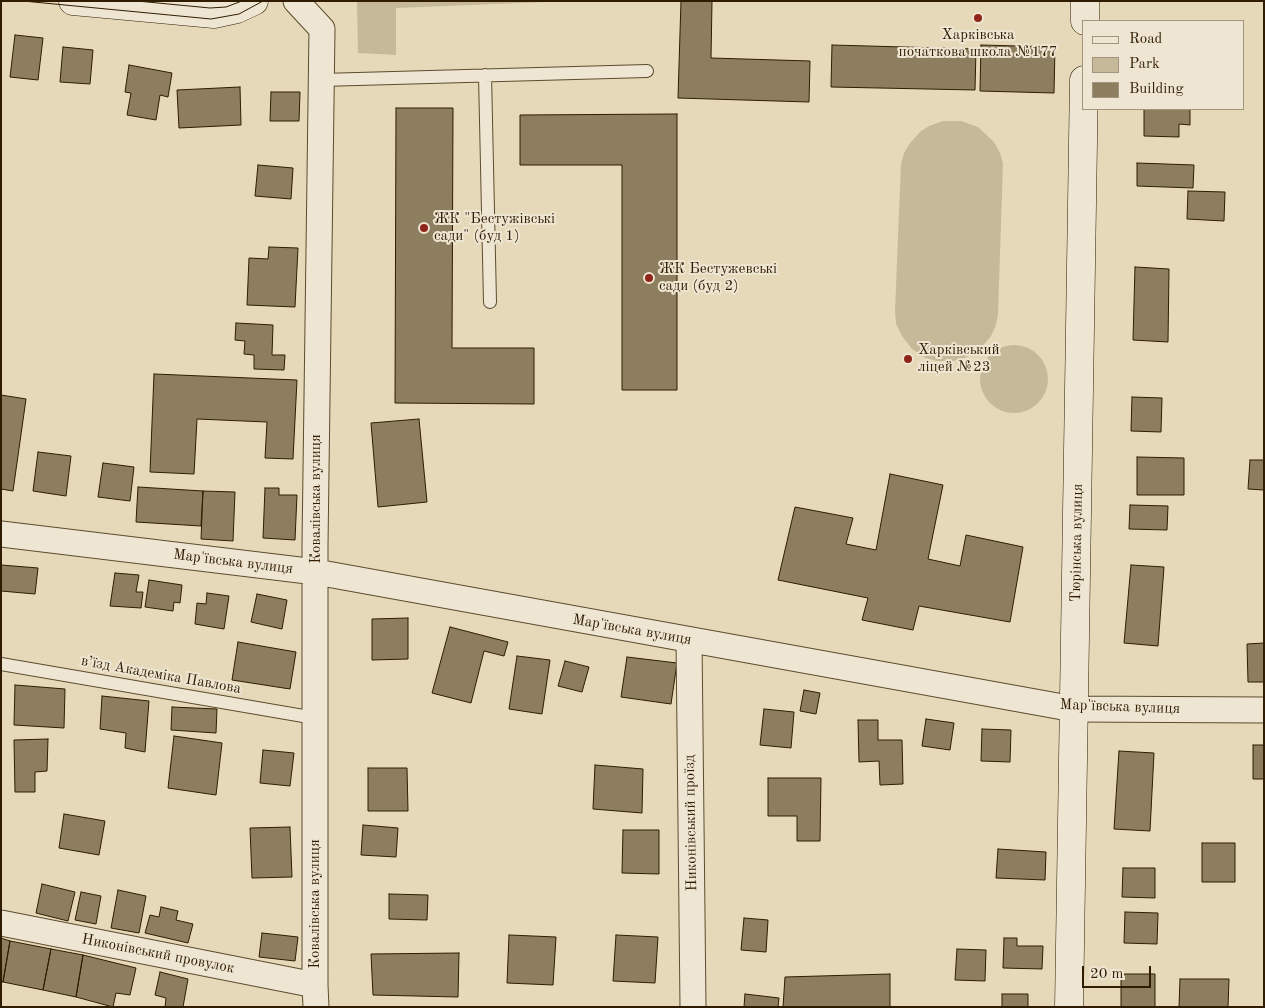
<!DOCTYPE html>
<meta charset="utf-8">
<style>
body{margin:0}
#map{position:relative;width:1265px;height:1008px;overflow:hidden;background:#e5d9b9;font-family:"Old Standard TT",serif}
canvas{display:block}
.frame{position:absolute;inset:0;border:2px solid #301c00;pointer-events:none}
.legend{position:absolute;left:1082px;top:20px;width:162px;height:90px;box-sizing:border-box;background:#eee6d2;border:1px solid #a2957e;margin:0;padding:6px 9px;list-style:none;font-size:15px;color:#301c00}
.legend li{display:flex;align-items:center;gap:10px;height:25px}
.legend b{width:25px;border:1px solid #a2957e}
.scale{position:absolute;left:1082px;top:966px;width:69px;height:22px;box-sizing:border-box;border:2px solid #301c00;border-top:0;padding-left:6px;font-size:15px;line-height:18px;white-space:nowrap;color:#301c00;-webkit-text-stroke:4px #eee6d2;paint-order:stroke}
</style>
<div id="map">
<canvas width="1265" height="1008"></canvas>
<div class="frame"></div>
<ul class="legend">
<li><b style="height:6px;background:#eee6d2"></b>Road</li>
<li><b style="height:14px;background:#c6b99a"></b>Park</li>
<li><b style="height:14px;background:#8e7e60"></b>Building</li>
</ul>
<div class="scale">20 m</div>
</div>
<script>
const g = document.querySelector('canvas').getContext('2d');
g.lineJoin = 'round';
function fillPath(path, color) {
  g.fillStyle = color;
  g.fill(path, 'evenodd');
}
function shape(rows) {
  const path = new Path2D();
  for (const r of rows) {
    if (r.length === 3) {
      path.moveTo(r[0] + r[2], r[1]);
      path.arc(r[0], r[1], r[2], 0, 2 * Math.PI);
      continue;
    }
    path.moveTo(r[0], r[1]);
    for (let i = 2; i < r.length; i += 2) path.lineTo(r[i], r[i + 1]);
  }
  return path;
}
function strokePath(path, color, width, dash) {
  g.strokeStyle = color;
  g.lineWidth = width;
  g.lineCap = dash ? 'butt' : 'round';
  g.setLineDash(dash || []);
  g.stroke(path);
}
function label(font, color, halo, rows, align = 'center') {
  g.font = font + ' "Old Standard TT",serif';
  g.lineWidth = 4;
  g.setLineDash([]);
  g.textBaseline = 'middle';
  g.strokeStyle = halo;
  g.fillStyle = color;
  for (const [text, x, y, turn = 0] of rows) {
    g.save();
    g.translate(x, y);
    g.rotate((+turn || 0) * Math.PI / 180);
    g.textAlign = isNaN(turn) ? turn : align;
    if (halo) g.strokeText(text, 0, 0);
    g.fillText(text, 0, 0);
    g.restore();
  }
}
fillPath(shape([
 [357,1,571,1,396,8,396,55,358,53],
 [943,121,961,121,978,127,994,142,1000,153,1003,163,998,314,996,325,991,336,981,348,967,357,953,361,937,361,926,358,912,349,902,336,896,324,895,311,901,164,904,153,910,143,921,131,929,126],
 [1014,379,34]
]), '#c6b99a');
const building = shape([
 [681,1,712,1,711,58,810,61,809,102,678,98,681,1],
 [15,35,43,38,38,80,10,77,15,35],
 [832,45,976,49,975,90,831,87,832,45],
 [981,45,1055,47,1054,93,980,91,981,45],
 [63,47,93,50,90,84,60,82,63,47],
 [129,65,172,73,168,97,160,95,156,120,127,115,131,93,125,92,129,65],
 [240,87,241,125,179,128,177,90,240,87],
 [271,92,300,92,299,121,270,121,271,92],
 [396,108,453,108,452,348,534,348,534,404,395,403,396,108],
 [1144,109,1190,109,1190,125,1179,124,1179,137,1144,136,1144,109],
 [677,114,677,390,622,390,622,165,520,165,520,115,677,114],
 [1137,163,1194,165,1193,188,1137,186,1137,163],
 [258,165,293,168,291,199,255,196,258,165],
 [1188,191,1225,192,1224,221,1187,219,1188,191],
 [269,247,298,248,295,307,247,305,249,258,268,259,269,247],
 [1135,267,1169,269,1168,342,1133,340,1135,267],
 [236,323,273,325,272,355,285,355,284,370,254,369,254,355,244,354,245,341,235,340,236,323],
 [154,374,297,380,293,459,265,458,267,422,197,419,194,474,150,472,154,374],
 [1,395,26,399,13,491,1,489,1,395],
 [1132,397,1162,398,1161,432,1131,431,1132,397],
 [419,419,427,502,378,507,371,423,419,419],
 [38,452,71,456,66,496,33,491,38,452],
 [1137,457,1184,458,1184,495,1137,495,1137,457],
 [1250,460,1264,460,1264,490,1248,489,1250,460],
 [103,463,134,467,130,501,98,497,103,463],
 [890,474,943,485,928,559,960,566,966,535,1023,547,1010,622,919,606,913,630,862,620,868,598,778,580,795,507,853,518,846,544,876,550,890,474],
 [138,487,203,491,201,526,136,522,138,487],
 [265,488,279,488,279,495,297,495,295,540,263,538,265,488],
 [203,491,235,492,233,541,201,539,203,491],
 [1130,505,1168,506,1167,530,1129,529,1130,505],
 [1,565,38,568,35,594,1,591,1,565],
 [1131,565,1164,567,1158,646,1124,643,1131,565],
 [115,573,139,575,136,592,143,592,141,608,110,606,115,573],
 [149,580,182,585,180,603,174,602,173,611,145,607,149,580],
 [207,593,229,596,224,629,195,624,197,603,206,604,207,593],
 [257,594,287,600,282,629,251,622,257,594],
 [408,618,408,659,372,660,372,619,408,618],
 [450,627,508,642,504,656,484,651,471,703,432,693,450,627],
 [238,642,296,652,290,689,232,680,238,642],
 [1264,643,1264,682,1248,682,1247,644,1264,643],
 [517,656,550,660,542,714,509,709,517,656],
 [627,657,677,663,671,704,621,697,627,657],
 [565,661,589,667,582,692,558,686,565,661],
 [15,685,65,689,64,728,14,725,15,685],
 [804,690,820,693,816,714,800,711,804,690],
 [102,696,149,701,145,752,125,748,126,733,100,729,102,696],
 [172,707,217,709,216,733,171,730,172,707],
 [764,709,794,712,791,748,760,745,764,709],
 [926,719,954,723,950,750,922,746,926,719],
 [858,720,878,720,878,740,902,740,903,784,880,785,879,761,859,762,858,720],
 [982,729,1011,730,1010,762,981,761,982,729],
 [174,736,222,743,216,795,168,788,174,736],
 [48,739,47,771,35,772,35,792,15,792,14,740,48,739],
 [1253,745,1264,745,1264,779,1253,779,1253,745],
 [263,750,294,753,290,786,260,783,263,750],
 [1119,751,1154,753,1150,831,1114,829,1119,751],
 [595,765,643,769,642,813,593,809,595,765],
 [368,768,407,768,408,811,368,811,368,768],
 [768,778,821,778,820,841,797,841,797,816,768,816,768,778],
 [64,814,105,821,99,855,59,848,64,814],
 [363,825,398,828,396,857,361,855,363,825],
 [290,827,292,877,252,878,250,828,290,827],
 [623,830,659,830,659,874,622,873,623,830],
 [1202,843,1235,843,1235,882,1202,882,1202,843],
 [998,849,1046,852,1045,880,996,878,998,849],
 [1123,868,1155,868,1155,898,1122,897,1123,868],
 [42,884,75,892,68,921,36,913,42,884],
 [118,890,146,896,139,933,111,928,118,890],
 [81,892,101,896,96,924,75,920,81,892],
 [389,894,428,895,427,920,389,919,389,894],
 [161,907,178,911,176,920,193,924,188,943,145,933,150,915,159,917,161,907],
 [1125,912,1158,913,1157,944,1124,943,1125,912],
 [744,918,768,920,766,952,741,950,744,918],
 [262,933,298,937,295,961,259,957,262,933],
 [509,935,556,937,553,985,507,983,509,935],
 [616,935,658,937,655,983,613,981,616,935],
 [1,938,10,941,3,982,1,982,1,938],
 [1004,938,1017,938,1017,946,1043,946,1042,969,1003,968,1004,938],
 [10,941,51,949,43,990,3,982,10,941],
 [51,949,83,955,76,997,43,990,51,949],
 [957,949,986,950,985,981,955,980,957,949],
 [459,953,458,997,373,995,371,954,459,953],
 [83,955,136,968,130,995,116,993,113,1007,76,997,83,955],
 [160,972,188,979,183,1007,165,1007,166,998,155,995,160,972],
 [890,974,890,1007,783,1007,785,977,890,974],
 [1121,974,1155,974,1155,1007,1121,1007,1121,974],
 [1180,979,1229,979,1228,1007,1179,1007,1180,979],
 [745,994,779,998,778,1007,744,1007,745,994],
 [1002,994,1028,994,1028,1007,1002,1007,1002,994]
]);
fillPath(building, '#8e7e60');
strokePath(building, '#301c00', 1);
const service = shape([
 [485,75,490,302],
 [321,80,647,71],
 [1,664,315,718]
]);
const minor = shape([
 [296,1,322,29,315,545,315,985,316,1007],
 [1,534,316,572,1074,709,1264,710],
 [689,640,693,1007],
 [1,923,315,985]
]);
const secondary = shape([
 [73,1,214,14,237,9,254,1],
 [1085,21,1085,1],
 [1069,1007,1084,80]
]);
strokePath(service, '#5d4b2e', 14);
strokePath(minor, '#5d4b2e', 27);
strokePath(secondary, '#301c00', 29);
strokePath(service, '#eee6d2', 12);
strokePath(minor, '#eee6d2', 25);
strokePath(secondary, '#eee6d2', 28);
strokePath(shape([
 [23,1,211,19,239,14,263,1],
 [137,1,210,8,226,7,242,1]
]), '#301c00', 1);
for (const [x, y, r, color] of [
 [978,18,5,"#8f2418"],
 [424,228,5,"#8f2418"],
 [649,278,5,"#8f2418"],
 [908,359,5,"#8f2418"]
]) {
  const dot = new Path2D();
  dot.arc(x, y, r, 0, 2 * Math.PI);
  g.fillStyle = color;
  g.fill(dot);
  strokePath(dot, '#eee6d2', 2);
}
label('15px', '#301c00', '#eee6d2', [
 ["Харківська",978,35,"center"],
 ["початкова школа №177",978,52,"center"],
 ["ЖК \"Бестужівські",434,219],
 ["сади\" (буд 1)",434,236],
 ["ЖК Бестужевські",659,269],
 ["сади (буд 2)",659,286],
 ["Харківський",918,350],
 ["ліцей №23",918,367]
], 'left');
label('15px', '#301c00', '#eee6d2', [
 ["Ковалівська вулиця",316,499,-90],
 ["Тюрінська вулиця",1077,543,-89],
 ["Мар'ївська вулиця",233,562,7],
 ["Мар'ївська вулиця",632,630,10],
 ["в’їзд Академіка Павлова",161,675,10],
 ["Мар'ївська вулиця",1120,707,2],
 ["Никонівський проїзд",691,823,-91],
 ["Ковалівська вулиця",315,904,-90],
 ["Никонівський провулок",158,954,11]
]);
</script>
